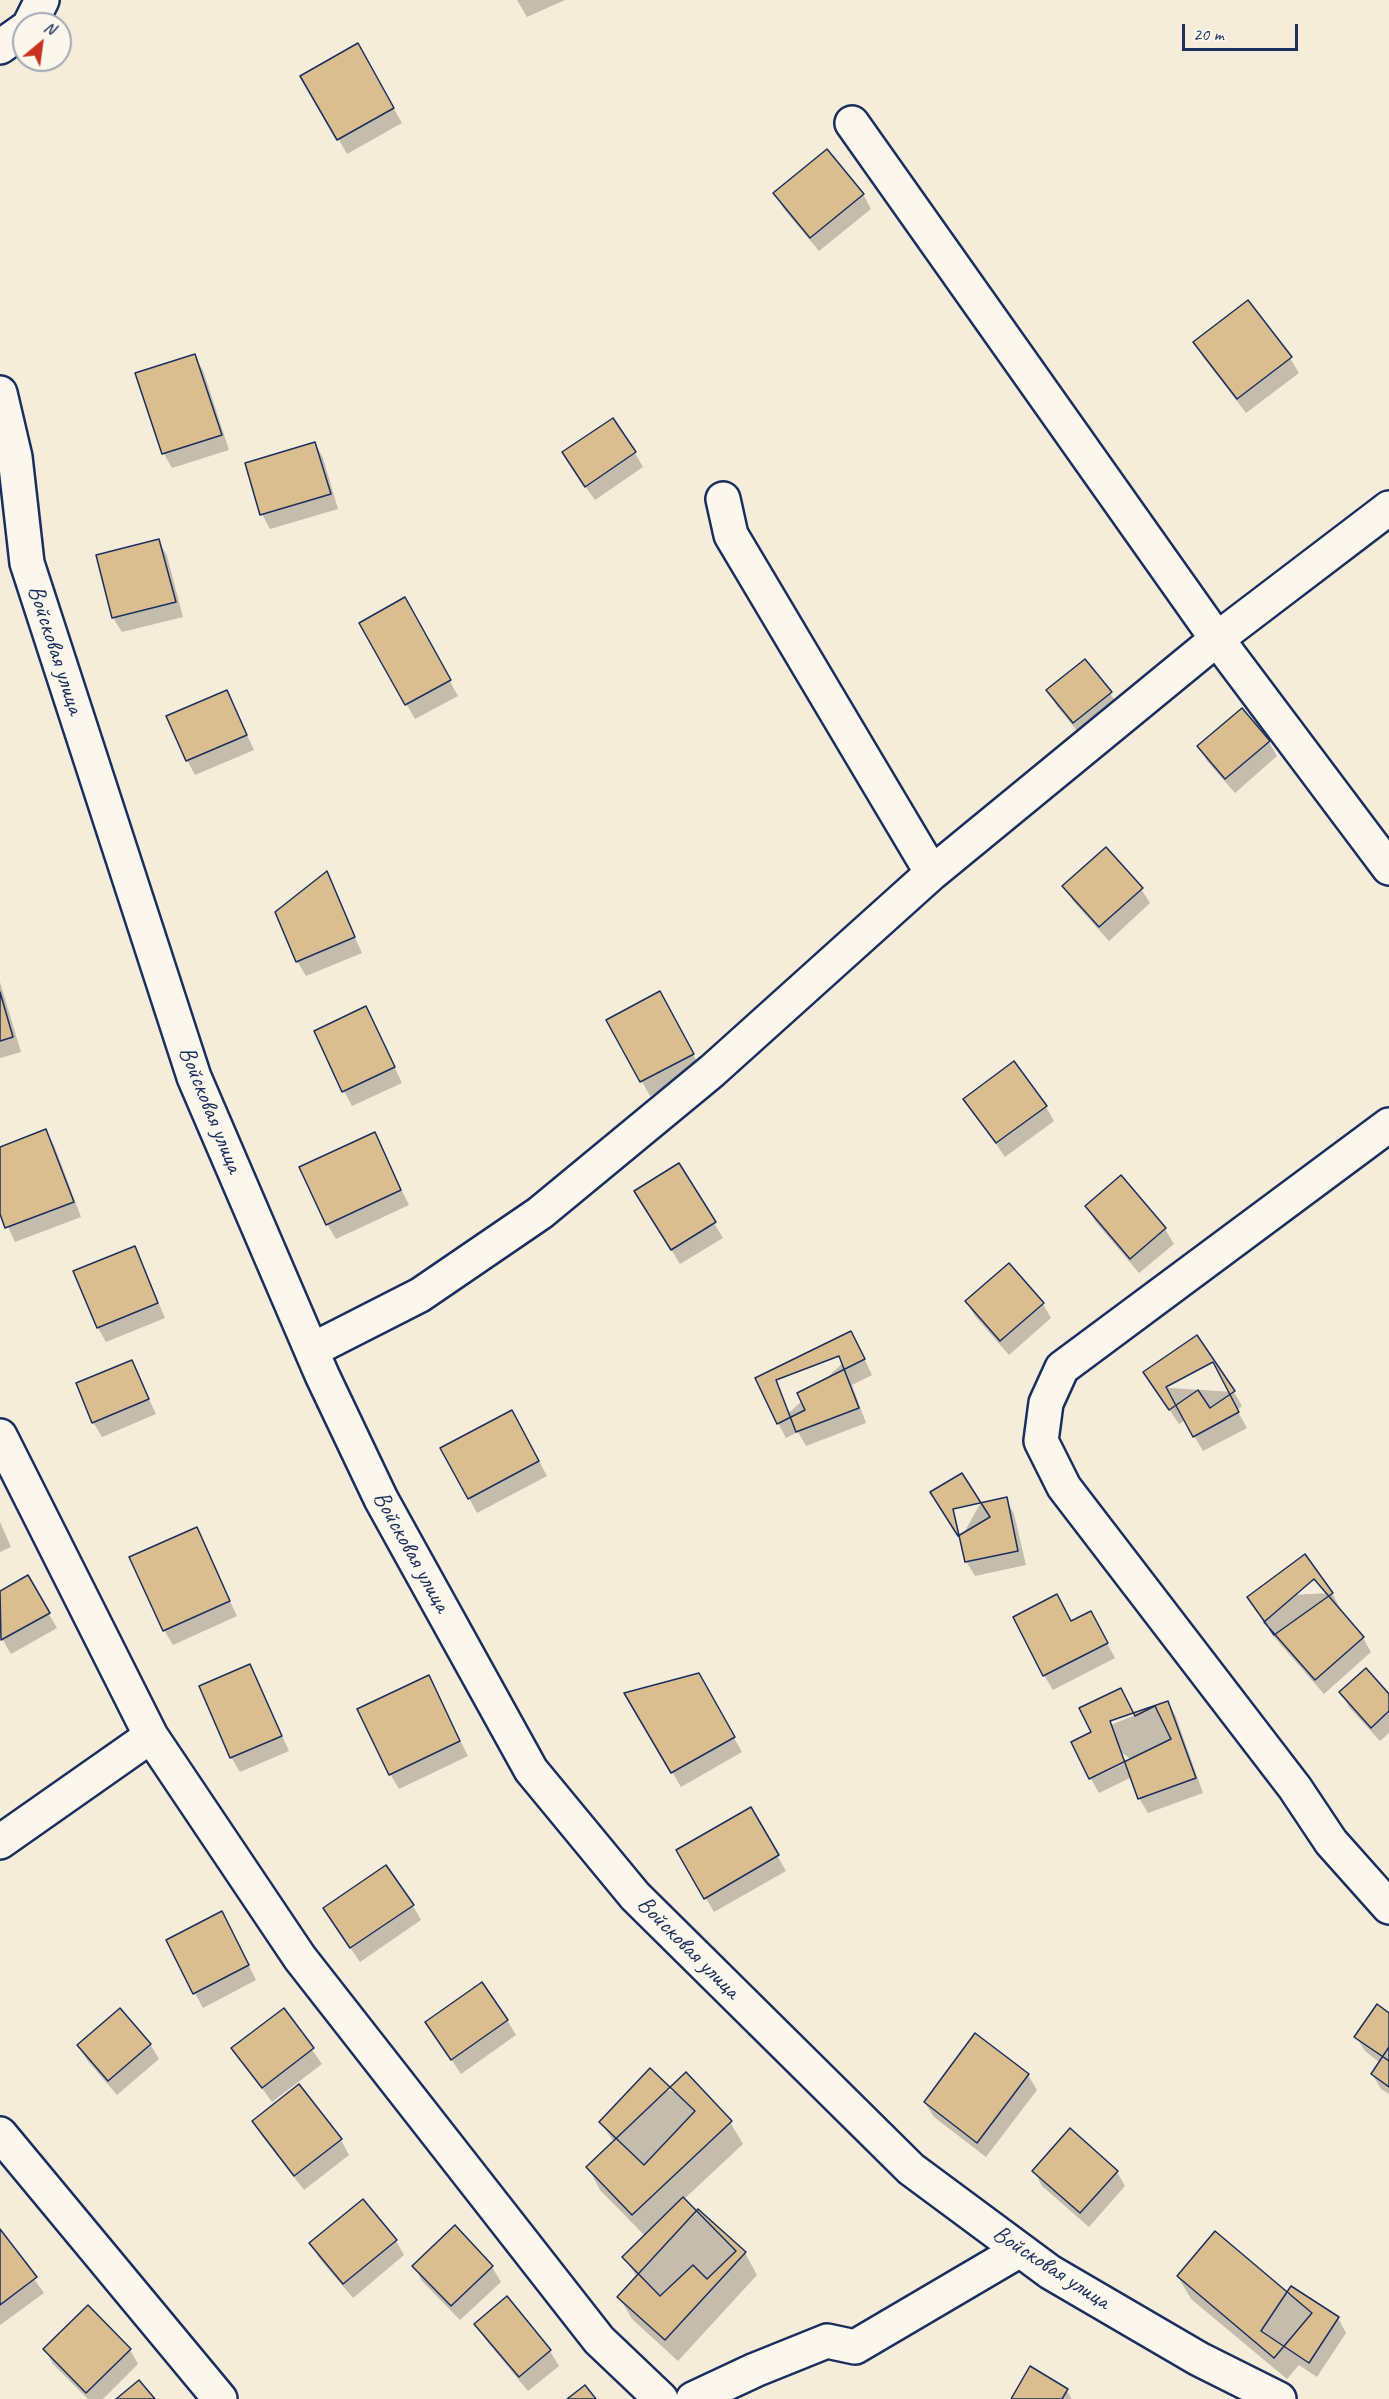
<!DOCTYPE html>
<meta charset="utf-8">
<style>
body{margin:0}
#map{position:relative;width:1389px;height:2399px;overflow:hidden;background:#f5ecd9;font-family:Caveat,sans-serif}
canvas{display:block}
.north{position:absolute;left:12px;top:12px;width:60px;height:60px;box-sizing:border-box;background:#fbf7ec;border:2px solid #a1a7b3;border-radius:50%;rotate:29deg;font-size:16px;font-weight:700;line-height:24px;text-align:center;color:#1b2f5e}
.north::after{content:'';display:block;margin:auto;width:21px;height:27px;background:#c8321e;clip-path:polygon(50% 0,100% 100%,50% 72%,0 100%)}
.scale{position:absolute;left:1182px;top:24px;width:116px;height:27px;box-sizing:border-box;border:3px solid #1b2f5e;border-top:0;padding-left:8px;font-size:18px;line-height:21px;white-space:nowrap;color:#1b2f5e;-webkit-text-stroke:4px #fbf7ec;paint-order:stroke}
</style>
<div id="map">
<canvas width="1389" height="2399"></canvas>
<div class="north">N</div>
<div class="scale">20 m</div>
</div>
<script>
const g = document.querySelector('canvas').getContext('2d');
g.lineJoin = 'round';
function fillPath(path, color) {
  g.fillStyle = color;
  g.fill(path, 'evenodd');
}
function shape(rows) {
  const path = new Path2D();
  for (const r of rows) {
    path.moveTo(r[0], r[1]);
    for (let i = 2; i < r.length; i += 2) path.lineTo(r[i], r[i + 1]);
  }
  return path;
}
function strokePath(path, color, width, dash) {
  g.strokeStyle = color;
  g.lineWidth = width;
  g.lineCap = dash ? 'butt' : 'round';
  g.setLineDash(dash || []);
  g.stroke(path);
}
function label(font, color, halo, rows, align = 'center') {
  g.font = font + ' Caveat,sans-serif';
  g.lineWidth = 6;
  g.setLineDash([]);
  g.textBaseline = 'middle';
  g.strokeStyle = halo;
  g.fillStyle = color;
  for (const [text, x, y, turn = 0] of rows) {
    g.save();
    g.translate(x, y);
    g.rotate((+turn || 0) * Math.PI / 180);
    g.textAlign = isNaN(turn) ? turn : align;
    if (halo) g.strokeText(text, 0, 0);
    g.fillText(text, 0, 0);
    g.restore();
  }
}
fillPath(shape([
 [517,0,565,0,527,17],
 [357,45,402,123,347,154,303,77],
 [775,193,863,194,871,209,819,251,783,208],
 [1195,343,1290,358,1299,373,1246,413,1203,357],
 [194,356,203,370,229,450,172,468,164,454,137,374],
 [315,443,323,458,338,509,270,529,262,514],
 [635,453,643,467,595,500,572,468],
 [159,541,167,556,183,617,122,632,113,618],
 [413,614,458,696,415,719,361,623],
 [1048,690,1110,693,1119,707,1082,737,1056,705],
 [227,691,254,750,195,775,187,760],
 [1269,742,1277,756,1235,793,1207,761,1199,746],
 [326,874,362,953,306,976,297,961],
 [1064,886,1141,889,1150,903,1109,941,1073,901],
 [0,982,21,1052,0,1058],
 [667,1007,701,1069,650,1096,608,1020],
 [366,1008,402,1083,352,1106,344,1091],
 [965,1099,1046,1107,1054,1121,1005,1157],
 [45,1131,54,1145,81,1217,15,1242,0,1210,0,1148],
 [374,1134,409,1205,336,1239,327,1224],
 [679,1165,723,1238,680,1264,645,1206],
 [1121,1177,1165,1229,1174,1244,1139,1273,1095,1221,1087,1206],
 [134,1248,142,1263,165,1318,106,1342,98,1328,75,1272],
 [967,1302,1043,1304,1051,1318,1009,1355,975,1316],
 [859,1348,872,1375,852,1385,866,1423,806,1446,798,1432,786,1438,778,1423],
 [131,1362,156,1414,102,1437,93,1422],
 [1154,1387,1234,1392,1242,1406,1237,1410,1247,1428,1203,1451,1185,1420,1179,1424],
 [520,1426,547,1476,477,1513,469,1498],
 [1006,1499,1014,1514,1026,1565,975,1576,966,1561,961,1538,980,1504],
 [0,1522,11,1547,0,1552],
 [196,1529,237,1616,173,1645,164,1630],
 [27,1577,57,1628,11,1654,0,1635,0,1593],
 [1332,1593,1340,1608,1338,1610,1363,1638,1371,1652,1324,1694,1274,1637,1248,1597],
 [1071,1623,1099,1628,1115,1658,1053,1690,1044,1675],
 [250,1666,289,1751,240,1772,231,1757],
 [698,1675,742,1752,681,1787,626,1693],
 [436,1692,468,1756,399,1789,390,1774],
 [1341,1692,1389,1696,1389,1733,1380,1741,1349,1707],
 [1168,1702,1176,1717,1203,1793,1148,1813,1139,1798,1132,1777,1099,1793,1091,1779,1132,1760,1093,1732],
 [750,1809,786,1871,714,1912,678,1851],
 [413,1906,421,1920,360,1962,333,1923],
 [230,1928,256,1980,203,2008,195,1993],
 [284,2010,322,2064,272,2102,233,2048],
 [1389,2015,1389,2094,1381,2089,1372,2074,1380,2063,1365,2051,1356,2037],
 [507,2020,516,2035,461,2074,427,2023],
 [975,2036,1028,2075,1037,2090,986,2157,934,2117,925,2103],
 [150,2044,159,2059,117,2095,87,2060,79,2046],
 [299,2086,341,2140,349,2155,304,2190,262,2136,254,2122],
 [670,2090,730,2122,743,2144,683,2200,745,2253,757,2275,678,2361,632,2319,619,2297,637,2277,624,2257,645,2236,600,2190,588,2167,614,2142,601,2123],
 [1034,2171,1117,2172,1125,2186,1089,2227,1042,2186],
 [455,2227,492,2267,501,2282,460,2320,422,2281,414,2266],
 [0,2231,44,2293,0,2325],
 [396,2241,404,2255,353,2298,319,2258,311,2243],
 [1178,2277,1287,2294,1338,2318,1346,2333,1317,2377,1299,2365,1287,2379,1191,2299],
 [507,2298,550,2351,559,2366,528,2391,485,2339,476,2324],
 [45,2349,130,2350,138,2364,103,2399,88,2399,53,2364],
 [1066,2390,1072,2399,1012,2399]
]), '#0003');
const building = shape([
 [358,43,394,108,337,140,300,76,358,43],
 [827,149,864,194,810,238,773,193,827,149],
 [1248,300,1292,357,1237,399,1193,342,1248,300],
 [195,354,222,435,162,454,135,373,195,354],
 [613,418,636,452,585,487,562,452,613,418],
 [315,442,331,494,260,515,245,463,315,442],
 [159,539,176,602,112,618,96,555,159,539],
 [405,597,451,680,405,705,359,623,405,597],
 [1085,659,1112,692,1073,723,1046,690,1085,659],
 [227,690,247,735,186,761,166,716,227,690],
 [1242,708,1270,741,1225,779,1197,746,1242,708],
 [1106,847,1143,888,1099,927,1062,886,1106,847],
 [327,871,355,937,296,962,275,912,327,871],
 [660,991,694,1054,640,1082,606,1020,660,991],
 [0,992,13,1037,0,1041,0,992],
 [366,1006,395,1067,342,1092,314,1031,366,1006],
 [1014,1061,1047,1106,996,1143,963,1099,1014,1061],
 [46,1129,74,1202,5,1228,0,1214,0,1147,46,1129],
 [375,1132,401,1190,326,1225,299,1167,375,1132],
 [679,1163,716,1222,671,1250,634,1191,679,1163],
 [1121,1175,1166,1228,1130,1259,1085,1206,1121,1175],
 [135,1246,158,1303,97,1328,73,1271,135,1246],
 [1009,1263,1044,1303,1000,1341,965,1301,1009,1263],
 [851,1331,865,1359,797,1393,805,1410,777,1424,755,1378,851,1331],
 [1197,1335,1235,1391,1210,1408,1198,1390,1169,1410,1143,1372,1197,1335],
 [839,1356,859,1408,796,1432,776,1380,839,1356],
 [132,1360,149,1399,92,1423,76,1383,132,1360],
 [1213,1362,1239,1412,1193,1437,1166,1387,1213,1362],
 [512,1410,539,1461,468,1499,440,1448,512,1410],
 [962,1473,990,1517,958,1536,930,1492,962,1473],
 [1007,1497,1018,1551,965,1562,953,1509,1007,1497],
 [197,1527,230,1601,163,1631,129,1557,197,1527],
 [1305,1554,1333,1593,1274,1635,1247,1597,1305,1554],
 [28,1575,50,1613,1,1640,0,1591,28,1575],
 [1314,1579,1364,1637,1315,1680,1264,1622,1314,1579],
 [1057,1594,1071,1621,1091,1611,1108,1643,1043,1676,1013,1617,1057,1594],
 [250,1664,282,1736,230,1758,199,1686,250,1664],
 [1366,1668,1389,1694,1389,1711,1371,1728,1339,1692,1366,1668],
 [699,1673,735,1737,671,1773,624,1693,699,1673],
 [429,1675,460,1741,389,1775,357,1709,429,1675],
 [1121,1688,1135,1716,1155,1706,1171,1739,1089,1779,1071,1742,1091,1732,1079,1708,1121,1688],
 [1168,1701,1196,1778,1138,1799,1110,1721,1168,1701],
 [751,1807,779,1855,704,1899,676,1850,751,1807],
 [386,1865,414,1905,350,1948,323,1908,386,1865],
 [222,1911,249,1965,193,1994,166,1940,222,1911],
 [482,1982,508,2020,451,2060,425,2022,482,1982],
 [1377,2004,1389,2013,1389,2061,1354,2037,1377,2004],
 [120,2008,151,2044,108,2081,77,2045,120,2008],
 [284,2008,314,2048,262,2088,231,2048,284,2008],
 [975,2033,1029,2074,977,2143,924,2102,975,2033],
 [1389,2047,1389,2087,1371,2074,1389,2047],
 [650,2068,695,2111,644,2165,599,2122,650,2068],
 [686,2072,732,2121,632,2215,586,2167,686,2072],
 [299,2084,342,2139,294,2176,252,2121,299,2084],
 [1070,2128,1118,2171,1080,2213,1032,2171,1070,2128],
 [683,2197,736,2251,707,2279,693,2265,660,2296,622,2257,683,2197],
 [363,2199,397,2240,343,2284,309,2243,363,2199],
 [698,2209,746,2252,665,2340,617,2297,698,2209],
 [455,2225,493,2266,451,2306,412,2266,455,2225],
 [0,2229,37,2277,0,2305,0,2229],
 [1215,2231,1312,2313,1274,2358,1177,2276,1215,2231],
 [1291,2286,1339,2317,1309,2363,1261,2331,1291,2286],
 [507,2296,551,2350,519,2377,474,2324,507,2296],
 [88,2305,131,2349,86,2393,43,2349,88,2305],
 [1030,2366,1068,2389,1062,2399,1011,2399,1030,2366],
 [139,2380,155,2399,116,2399,139,2380],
 [585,2385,596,2399,567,2399,585,2385]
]);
fillPath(building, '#dbbe8f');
strokePath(building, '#1b2f5e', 1.5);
const minor = shape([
 [30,24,42,0],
 [0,47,24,30],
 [852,123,1217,639,1389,868],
 [0,393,15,457,27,563,194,1077,322,1375,381,1499,531,1770,635,1896,911,2169,1050,2272,1199,2359,1279,2399],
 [723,499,731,535,932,873],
 [1389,1125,1062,1368,1046,1403,1041,1441,1064,1487,1295,1788,1331,1842,1389,1907],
 [312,1350,420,1295,540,1213,712,1071,932,873,1217,639,1389,508],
 [0,1436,151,1736,300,1958,599,2340,661,2399],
 [0,1842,151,1736],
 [0,2134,220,2399],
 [693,2399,755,2370,827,2341,855,2347,1020,2250]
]);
strokePath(minor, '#1b2f5e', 38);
strokePath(minor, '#fbf7ec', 33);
label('24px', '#1b2f5e', '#fbf7ec', [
 ["Войсковая улица",55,650,72],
 ["Войсковая улица",210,1110,68],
 ["Войсковая улица",411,1552,61],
 ["Войсковая улица",688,1948,45],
 ["Войсковая улица",1051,2268,33]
]);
</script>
